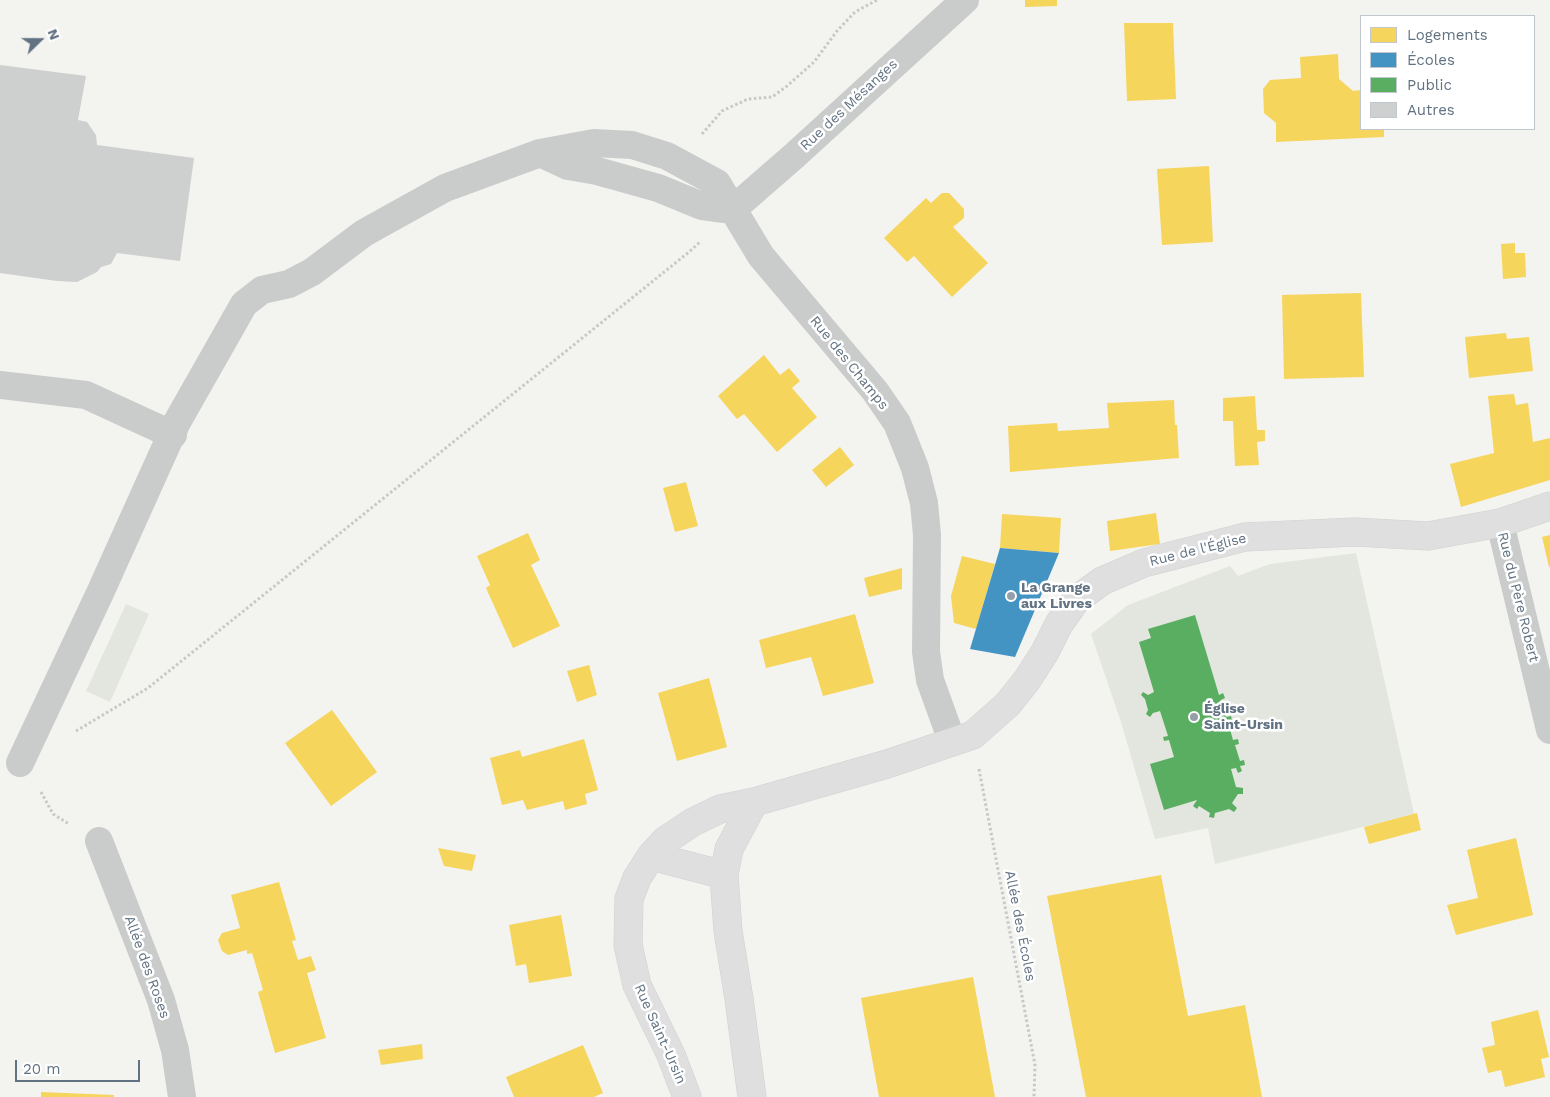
<!DOCTYPE html>
<meta charset="utf-8">
<style>
body{margin:0}
#map{position:relative;width:1550px;height:1097px;overflow:hidden;background:#f3f3f0;font-family:"Work Sans",sans-serif}
canvas{display:block}
.legend{position:absolute;left:1360px;top:15px;width:175px;height:115px;box-sizing:border-box;background:#fff;border:1px solid #c0c7cd;margin:0;padding:6px 9px;list-style:none;font-size:15px;color:#617282}
.legend li{display:flex;align-items:center;gap:10px;height:25px}
.legend b{width:25px;border:1px solid #c0c7cd}
.north{position:absolute;left:15px;top:15px;width:50px;height:50px;-webkit-text-stroke:4px #fff;paint-order:stroke;rotate:68deg;font-size:14px;font-weight:700;line-height:20px;text-align:center;color:#617282}
.north::after{content:'';display:block;margin:auto;width:18px;height:22px;background:#617282;clip-path:polygon(50% 0,100% 100%,50% 72%,0 100%)}
.scale{position:absolute;left:15px;top:1060px;width:125px;height:22px;box-sizing:border-box;border:2px solid #617282;border-top:0;padding-left:6px;font-size:15px;line-height:18px;white-space:nowrap;color:#617282;-webkit-text-stroke:4px #fff;paint-order:stroke}
</style>
<div id="map">
<canvas width="1550" height="1097"></canvas>
<ul class="legend">
<li><b style="height:14px;background:#f6d55c"></b>Logements</li>
<li><b style="height:14px;background:#4393c3"></b>Écoles</li>
<li><b style="height:14px;background:#5aae61"></b>Public</li>
<li><b style="height:14px;background:#cecfcf"></b>Autres</li>
</ul>
<div class="north">N</div>
<div class="scale">20 m</div>
</div>
<script>
const g = document.querySelector('canvas').getContext('2d');
g.lineJoin = 'round';
function fillPath(path, color) {
  g.fillStyle = color;
  g.fill(path, 'evenodd');
}
function shape(rows) {
  const path = new Path2D();
  for (const r of rows) {
    path.moveTo(r[0], r[1]);
    for (let i = 2; i < r.length; i += 2) path.lineTo(r[i], r[i + 1]);
  }
  return path;
}
function strokePath(path, color, width, dash) {
  g.strokeStyle = color;
  g.lineWidth = width;
  g.lineCap = dash ? 'butt' : 'round';
  g.setLineDash(dash || []);
  g.stroke(path);
}
function label(font, color, halo, rows, align = 'center') {
  g.font = font + ' "Work Sans",sans-serif';
  g.lineWidth = 5;
  g.setLineDash([]);
  g.textBaseline = 'middle';
  g.strokeStyle = halo;
  g.fillStyle = color;
  for (const [text, x, y, turn = 0] of rows) {
    g.save();
    g.translate(x, y);
    g.rotate((+turn || 0) * Math.PI / 180);
    g.textAlign = isNaN(turn) ? turn : align;
    if (halo) g.strokeText(text, 0, 0);
    g.fillText(text, 0, 0);
    g.restore();
  }
}
fillPath(shape([
 [1356,553,1414,814,1215,864,1208,828,1155,839,1121,722,1091,634,1128,605,1230,566,1238,576,1270,564],
 [126,604,149,614,110,702,86,691]
]), '#e2e6de');
fillPath(shape([
 [1025,0,1057,0,1057,6,1025,7],
 [1124,23,1173,23,1176,99,1127,101],
 [1338,54,1339,79,1353,91,1361,90,1361,129,1384,129,1384,137,1276,142,1276,123,1264,113,1263,89,1270,80,1301,78,1300,57],
 [1209,166,1213,242,1162,245,1157,169],
 [942,193,949,193,964,209,964,218,953,227,988,263,952,297,914,256,907,262,884,238,926,198,931,203],
 [1515,243,1515,253,1525,253,1526,277,1503,279,1501,244],
 [1361,293,1364,377,1284,379,1282,295],
 [1506,333,1507,339,1529,337,1533,371,1469,378,1465,337],
 [764,355,780,375,789,368,800,381,792,388,817,417,777,452,744,414,737,419,718,396],
 [1514,394,1516,405,1528,403,1533,442,1550,438,1550,480,1461,507,1450,464,1494,453,1488,396],
 [1255,396,1257,430,1265,430,1265,441,1257,442,1259,465,1235,466,1233,421,1223,421,1223,398],
 [1174,400,1175,425,1177,425,1179,458,1010,472,1008,426,1057,423,1058,431,1109,428,1107,403],
 [840,447,854,465,826,487,812,470],
 [686,482,698,526,675,532,663,488],
 [1156,513,1160,544,1110,551,1107,521],
 [1002,514,1061,518,1059,553,1000,548],
 [528,533,540,560,531,565,560,626,513,648,486,588,490,585,477,556],
 [1550,535,1550,567,1549,567,1542,537],
 [962,556,995,564,976,629,954,623,951,596],
 [902,568,902,589,869,597,864,578],
 [855,614,874,683,823,696,811,657,766,668,759,640],
 [589,665,597,695,577,702,567,671],
 [709,678,727,747,677,761,658,693],
 [332,710,377,772,331,806,285,743],
 [584,739,598,790,585,794,587,804,565,810,563,801,527,810,523,800,502,805,490,758,520,750,522,757],
 [1417,813,1421,830,1369,844,1364,827],
 [1516,838,1533,915,1456,935,1447,905,1478,898,1467,850],
 [438,848,476,855,472,871,444,866],
 [1161,875,1188,1016,1245,1005,1262,1097,1086,1097,1047,896],
 [279,882,296,940,292,941,298,960,311,956,316,970,307,973,326,1038,275,1053,258,992,263,990,252,953,247,954,247,950,228,955,222,951,218,940,222,933,240,928,231,895],
 [561,915,572,976,529,983,526,964,516,966,509,925],
 [973,977,995,1097,879,1097,861,998],
 [1538,1010,1549,1057,1541,1059,1545,1077,1505,1087,1501,1070,1488,1073,1482,1048,1495,1045,1491,1022],
 [422,1044,423,1059,381,1065,378,1050],
 [583,1045,603,1093,594,1097,514,1097,506,1077],
 [41,1092,114,1095,114,1097,41,1097]
]), '#f6d55c');
fillPath(shape([
 [1000,548,1059,553,1015,657,970,649]
]), '#4393c3');
fillPath(shape([
 [1195,615,1219,695,1223,693,1225,698,1221,700,1226,717,1231,716,1232,720,1228,722,1233,740,1238,739,1239,744,1235,745,1240,761,1244,760,1245,765,1240,766,1242,771,1238,773,1236,768,1231,769,1236,787,1243,788,1243,794,1238,794,1232,803,1237,808,1234,812,1229,809,1215,813,1214,818,1209,817,1210,813,1199,806,1197,809,1193,806,1197,800,1164,810,1150,764,1174,757,1169,740,1164,741,1163,737,1168,736,1160,711,1153,713,1150,717,1146,714,1148,710,1145,699,1141,695,1143,692,1148,695,1154,692,1139,642,1151,638,1148,629]
]), '#5aae61');
fillPath(shape([
 [0,65,86,76,78,120,87,122,96,135,97,145,194,158,180,261,117,253,111,264,101,267,97,272,77,282,57,281,0,273]
]), '#cecfcf');
const secondary = shape([
 [651,856,724,875],
 [687,1097,671,1055,637,985,628,945,629,899,637,878,651,856,666,840,693,822,720,809,754,802,887,764,973,735,1008,704,1027,680,1045,652,1059,624,1076,600,1102,581,1144,563,1245,537,1355,532,1428,536,1500,523,1550,506],
 [752,1097,739,999,728,931,724,875,729,849,754,802]
]);
strokePath(secondary, '#cfd1d0', 29);
strokePath(shape([
 [702,134,722,111,748,99,772,97,787,86,814,62,837,31,855,12,877,0],
 [76,731,148,688,689,252,700,242],
 [979,769,1035,1065,1034,1097],
 [41,792,53,814,69,824]
]), '#c8c8c9', 3, [2.5, 2.5]);
strokePath(shape([
 [540,153,568,166,597,171,658,188,702,206,732,210],
 [732,210,794,156,965,0],
 [0,385,86,395,173,435],
 [1500,523,1550,730],
 [20,763,100,593,177,422,244,304,262,290,289,284,312,272,364,233,445,188,540,153,594,143,632,145,667,156,717,183,761,256,875,391,897,423,915,468,924,503,927,535,926,652,930,680,952,741],
 [99,841,161,1000,175,1050,182,1097]
]), '#cacccc', 28);
strokePath(secondary, '#dfdfe0', 28);
for (const [x, y, r, color] of [
 [1011,596,5,"#949fa8"],
 [1194,717,5,"#949fa8"]
]) {
  const dot = new Path2D();
  dot.arc(x, y, r, 0, 2 * Math.PI);
  g.fillStyle = color;
  g.fill(dot);
  strokePath(dot, '#fff', 2);
}
label('14px', '#617282', '#fff', [
 ["Rue des Mésanges",849,105,-43],
 ["Rue des Champs",849,363,51],
 ["Rue de l'Église",1198,550,-14],
 ["Rue du Père Robert",1518,597,76],
 ["Allée des Écoles",1020,926,79],
 ["Allée des Roses",147,967,70],
 ["Rue Saint-Ursin",660,1034,66]
]);
label('bold 14px', '#617282', '#fff', [
 ["La Grange",1021,588],
 ["aux Livres",1021,604],
 ["Église",1204,709],
 ["Saint-Ursin",1204,725]
], 'left');
</script>
